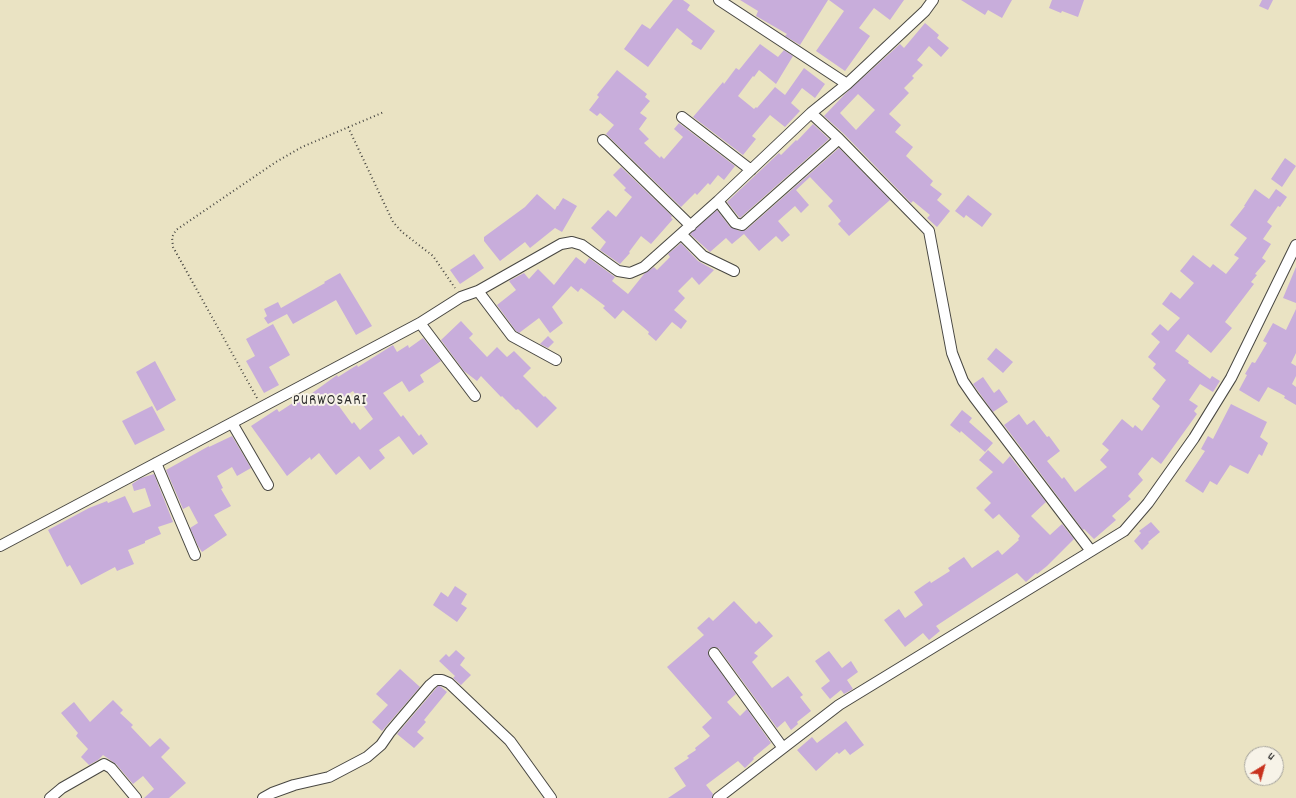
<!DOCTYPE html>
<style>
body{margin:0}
#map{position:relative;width:1296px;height:798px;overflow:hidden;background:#eae3c3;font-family:Dekko,sans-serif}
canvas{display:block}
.north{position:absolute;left:1244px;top:746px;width:40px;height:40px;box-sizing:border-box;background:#f7f3e8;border:1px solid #a5a39c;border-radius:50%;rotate:37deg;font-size:11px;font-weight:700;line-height:16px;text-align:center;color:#2b2b2b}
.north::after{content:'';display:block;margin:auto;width:14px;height:18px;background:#c8321e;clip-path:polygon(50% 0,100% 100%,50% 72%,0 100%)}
</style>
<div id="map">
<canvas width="1296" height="798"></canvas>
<div class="north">U</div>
</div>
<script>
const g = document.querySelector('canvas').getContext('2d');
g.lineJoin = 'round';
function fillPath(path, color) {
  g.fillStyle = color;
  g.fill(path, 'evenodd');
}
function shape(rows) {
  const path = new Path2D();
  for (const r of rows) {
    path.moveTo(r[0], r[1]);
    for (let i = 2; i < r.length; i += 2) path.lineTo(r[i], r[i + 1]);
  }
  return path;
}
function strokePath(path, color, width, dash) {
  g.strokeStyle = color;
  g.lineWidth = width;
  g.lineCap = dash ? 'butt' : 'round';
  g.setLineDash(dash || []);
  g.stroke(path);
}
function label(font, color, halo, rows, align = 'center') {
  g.font = font + ' Dekko,sans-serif';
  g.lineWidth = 4;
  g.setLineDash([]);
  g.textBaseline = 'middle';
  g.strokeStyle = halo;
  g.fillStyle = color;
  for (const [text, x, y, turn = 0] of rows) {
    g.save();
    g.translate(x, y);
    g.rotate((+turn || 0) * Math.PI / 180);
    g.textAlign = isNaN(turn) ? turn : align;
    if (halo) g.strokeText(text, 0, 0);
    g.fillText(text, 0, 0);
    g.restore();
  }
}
fillPath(shape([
 [673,0,683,0,690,5,687,10,715,31,701,50,691,44,693,41,677,28,648,67,624,49,642,24,650,29],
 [740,0,828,0,800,45,785,36,787,34,756,16,758,11],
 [829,0,904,0,890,20,874,8,859,28,870,36,845,71,816,51,844,11],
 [961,0,1012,0,1002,18,988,10,985,15],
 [1052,0,1084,0,1078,17,1062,11,1061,13,1049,8],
 [1262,0,1273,0,1268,10,1259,6],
 [925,23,939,35,937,38,949,48,941,57,929,46,917,60,923,65,912,76,914,78,904,88,909,93,889,114,901,125,895,132,913,147,906,156,933,181,930,185,942,194,937,200,950,211,937,227,927,218,930,215,913,201,911,203,844,134,824,116,845,94,900,44,904,48],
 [858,94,875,110,856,130,840,113],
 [760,44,778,57,784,50,793,56,776,84,759,70,754,77,753,76,738,96,754,109,756,107,757,108,775,87,785,95,804,68,825,84,815,98,802,88,791,103,800,111,785,127,770,115,752,136,756,139,743,155,693,117,723,82,724,84,736,68,739,70],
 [617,70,647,94,645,97,650,101,640,113,647,118,639,129,649,139,644,143,660,158,661,156,664,159,683,137,674,129,679,123,735,166,724,180,718,175,710,185,708,183,697,195,695,193,681,207,606,134,614,125,600,113,597,116,589,110,599,97,597,95],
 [813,124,829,139,740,218,739,217,727,202,779,153,781,155,796,140,797,141],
 [839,148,890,200,849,236,838,224,841,221,828,206,833,201,810,177,796,190,809,205,801,213,795,206,778,221,790,235,782,242,776,236,759,251,744,234,732,244,726,238,710,252,690,234,717,210,730,227,740,231,746,230],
 [1285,158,1296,166,1282,187,1271,179],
 [621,167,672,216,671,218,673,219,651,244,641,236,629,252,630,253,620,264,600,250,606,242,591,228,608,210,616,217,632,197,624,190,626,188,613,175],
 [1255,189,1269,199,1276,189,1287,197,1280,207,1278,206,1267,222,1272,226,1263,239,1271,244,1262,258,1266,261,1255,274,1257,275,1251,282,1254,284,1225,322,1232,328,1211,353,1188,334,1175,351,1189,361,1188,363,1210,379,1212,376,1220,381,1213,392,1200,384,1189,400,1198,406,1194,411,1197,414,1161,464,1152,457,1138,474,1143,480,1128,496,1131,499,1112,516,1116,520,1094,539,1084,529,1083,530,1004,425,1019,414,1027,425,1034,420,1047,437,1049,436,1060,451,1047,461,1062,479,1064,477,1075,492,1107,467,1100,460,1109,450,1102,444,1122,419,1133,428,1135,425,1142,431,1160,406,1152,399,1166,380,1153,368,1156,364,1148,357,1160,342,1151,334,1160,324,1168,331,1180,318,1162,304,1171,292,1180,299,1194,283,1180,271,1193,255,1210,268,1213,264,1226,274,1239,258,1234,255,1247,238,1230,225,1245,206,1244,206],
 [537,194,555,210,557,206,558,206,563,198,577,206,562,232,555,228,530,248,525,242,500,261,484,241,484,237,525,207],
 [968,195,992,214,982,227,966,215,964,218,955,211],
 [681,243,698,261,714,270,699,285,692,277,678,291,685,298,674,310,687,321,681,329,672,322,656,341,648,334,649,332,623,310,615,319,603,308,605,306,581,288,578,292,571,286,552,307,563,323,550,333,539,318,519,333,516,331,497,305,516,290,509,281,524,273,529,279,538,269,554,285,576,257,585,264,589,258,615,277,612,281,628,294,644,274,654,267,657,270,670,257,668,254],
 [474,254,484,268,460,284,450,270],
 [1296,267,1296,303,1283,298],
 [340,273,372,326,356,335,336,300,293,324,287,314,268,324,264,318,267,316,264,309,278,302,281,308,325,283,324,282],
 [1296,309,1296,353,1291,363,1296,366,1296,376,1292,384,1296,387,1296,405,1284,398,1285,396,1268,387,1259,402,1239,390,1247,375,1245,374,1252,362,1255,363,1267,343,1263,341,1273,323,1286,330],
 [461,321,473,334,469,338,487,357,497,347,507,357,514,351,531,368,523,376,544,397,545,396,557,408,537,428,518,409,516,410,502,396,501,397,481,376,477,381,464,371,441,340],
 [273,324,290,355,269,367,279,385,264,393,246,361,255,356,246,339],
 [548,336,554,342,548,348,540,344],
 [423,338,441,361,420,375,424,382,409,392,402,381,383,393,401,417,403,415,419,436,421,434,428,444,413,455,399,436,379,450,385,458,370,470,359,456,336,475,319,453,311,460,310,457,287,476,251,426,277,409,279,412,302,397,304,399,337,375,338,377,357,365,358,367,393,345,397,352,408,345,409,348],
 [353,391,373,419,360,430,354,422,352,424,336,402],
 [996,348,1013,362,1003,373,987,359],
 [155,361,176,400,157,411,136,372],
 [983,377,994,393,999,389,1008,402,993,412,973,384],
 [1231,404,1267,422,1260,437,1268,443,1262,456,1259,454,1248,474,1230,465,1217,485,1210,481,1203,493,1185,481,1205,451,1201,449,1208,436,1213,439],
 [152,406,165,430,135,445,122,421],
 [962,410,972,418,969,422,993,443,985,452,961,431,960,433,950,425],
 [232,436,251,468,237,476,232,467,217,476,223,488,221,489,231,506,214,515,227,535,202,552,198,546,190,528,198,523,189,506,183,509,166,470,209,446,209,447],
 [988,450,1003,464,1010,456,1013,460,1046,502,1031,516,1050,535,1062,524,1074,539,1047,566,1037,574,1036,573,1026,582,1017,573,936,626,940,631,929,640,923,633,905,647,884,620,899,609,905,618,923,605,914,592,930,581,931,583,950,571,948,568,964,557,972,568,998,550,1002,555,1019,540,1018,539,1020,536,999,514,993,519,984,510,991,503,976,488,993,472,979,460],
 [154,474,173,522,158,527,161,534,145,541,145,543,128,550,134,564,117,571,115,567,81,585,70,565,67,567,48,530,89,508,107,501,108,503,125,496,133,513,151,506,145,488,134,491,132,484,141,478],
 [1151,522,1160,532,1148,542,1149,543,1142,550,1134,541,1141,533,1139,531],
 [455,586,467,594,461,604,467,608,457,622,433,605,441,592,448,597],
 [734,601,756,624,759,621,773,636,754,653,758,656,752,662,772,688,788,676,803,695,800,697,811,711,797,722,798,724,791,730,785,721,777,728,719,649,716,647,711,648,708,651,709,656,736,694,727,702,740,716,747,709,771,743,753,758,754,759,745,768,738,761,706,785,713,794,712,798,668,798,686,786,674,768,689,758,687,756,696,750,695,748,710,736,702,727,712,718,667,667,704,635,697,628,709,617,713,621],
 [456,650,465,658,460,665,471,675,461,685,453,678,455,676,439,661,446,654,449,657],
 [829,651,842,668,851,661,858,672,847,680,853,689,844,694,841,690,830,699,821,688,830,681,815,661],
 [400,669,420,687,382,731,372,722,388,705,376,694],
 [438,686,440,686,447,692,424,720,426,722,417,732,424,738,414,748,397,734],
 [113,700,123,710,120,713,133,725,131,727,150,747,160,738,170,748,161,757,186,783,169,798,144,798,154,789,143,776,133,784,116,764,103,755,98,760,89,765,81,757,88,749,76,736,78,733,61,713,74,702,90,722],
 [846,721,864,745,850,755,845,749,839,754,837,752,816,771,797,750,812,737,817,743]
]), '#c8addb');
const street = shape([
 [719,0,847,84],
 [811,113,839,139,929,231,952,353,963,381,974,397,1091,551],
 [682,117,751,170],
 [603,140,691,226],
 [718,201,735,223,742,225,839,139],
 [681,234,703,256,734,271],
 [478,291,512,336,556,360],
 [420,323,475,396],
 [232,423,268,485],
 [156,463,195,555],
 [0,546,420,323,461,297,478,291,561,244,572,242,582,245,618,271,630,273,644,267,718,201,811,113,847,84,925,11,933,0],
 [714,653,783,748],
 [50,798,62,788,104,764,111,768,136,798],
 [263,798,272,793,294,785,329,777,367,757,381,745,390,732,430,685,436,680,442,680,449,683,510,741,551,798],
 [718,798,839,705,1124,531,1148,503,1194,438,1231,378,1296,245]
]);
strokePath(street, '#484742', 12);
strokePath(shape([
 [348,127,393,222,402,232,433,256,455,288],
 [257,398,173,247,172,237,176,230,276,162,302,147,384,112]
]), '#484742', 2, [1, 3]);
strokePath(street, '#fff', 10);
g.letterSpacing = '1px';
label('15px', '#2b2b2b', '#f7f3e8', [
 ["PURWOSARI",330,402]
]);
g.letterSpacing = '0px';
</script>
